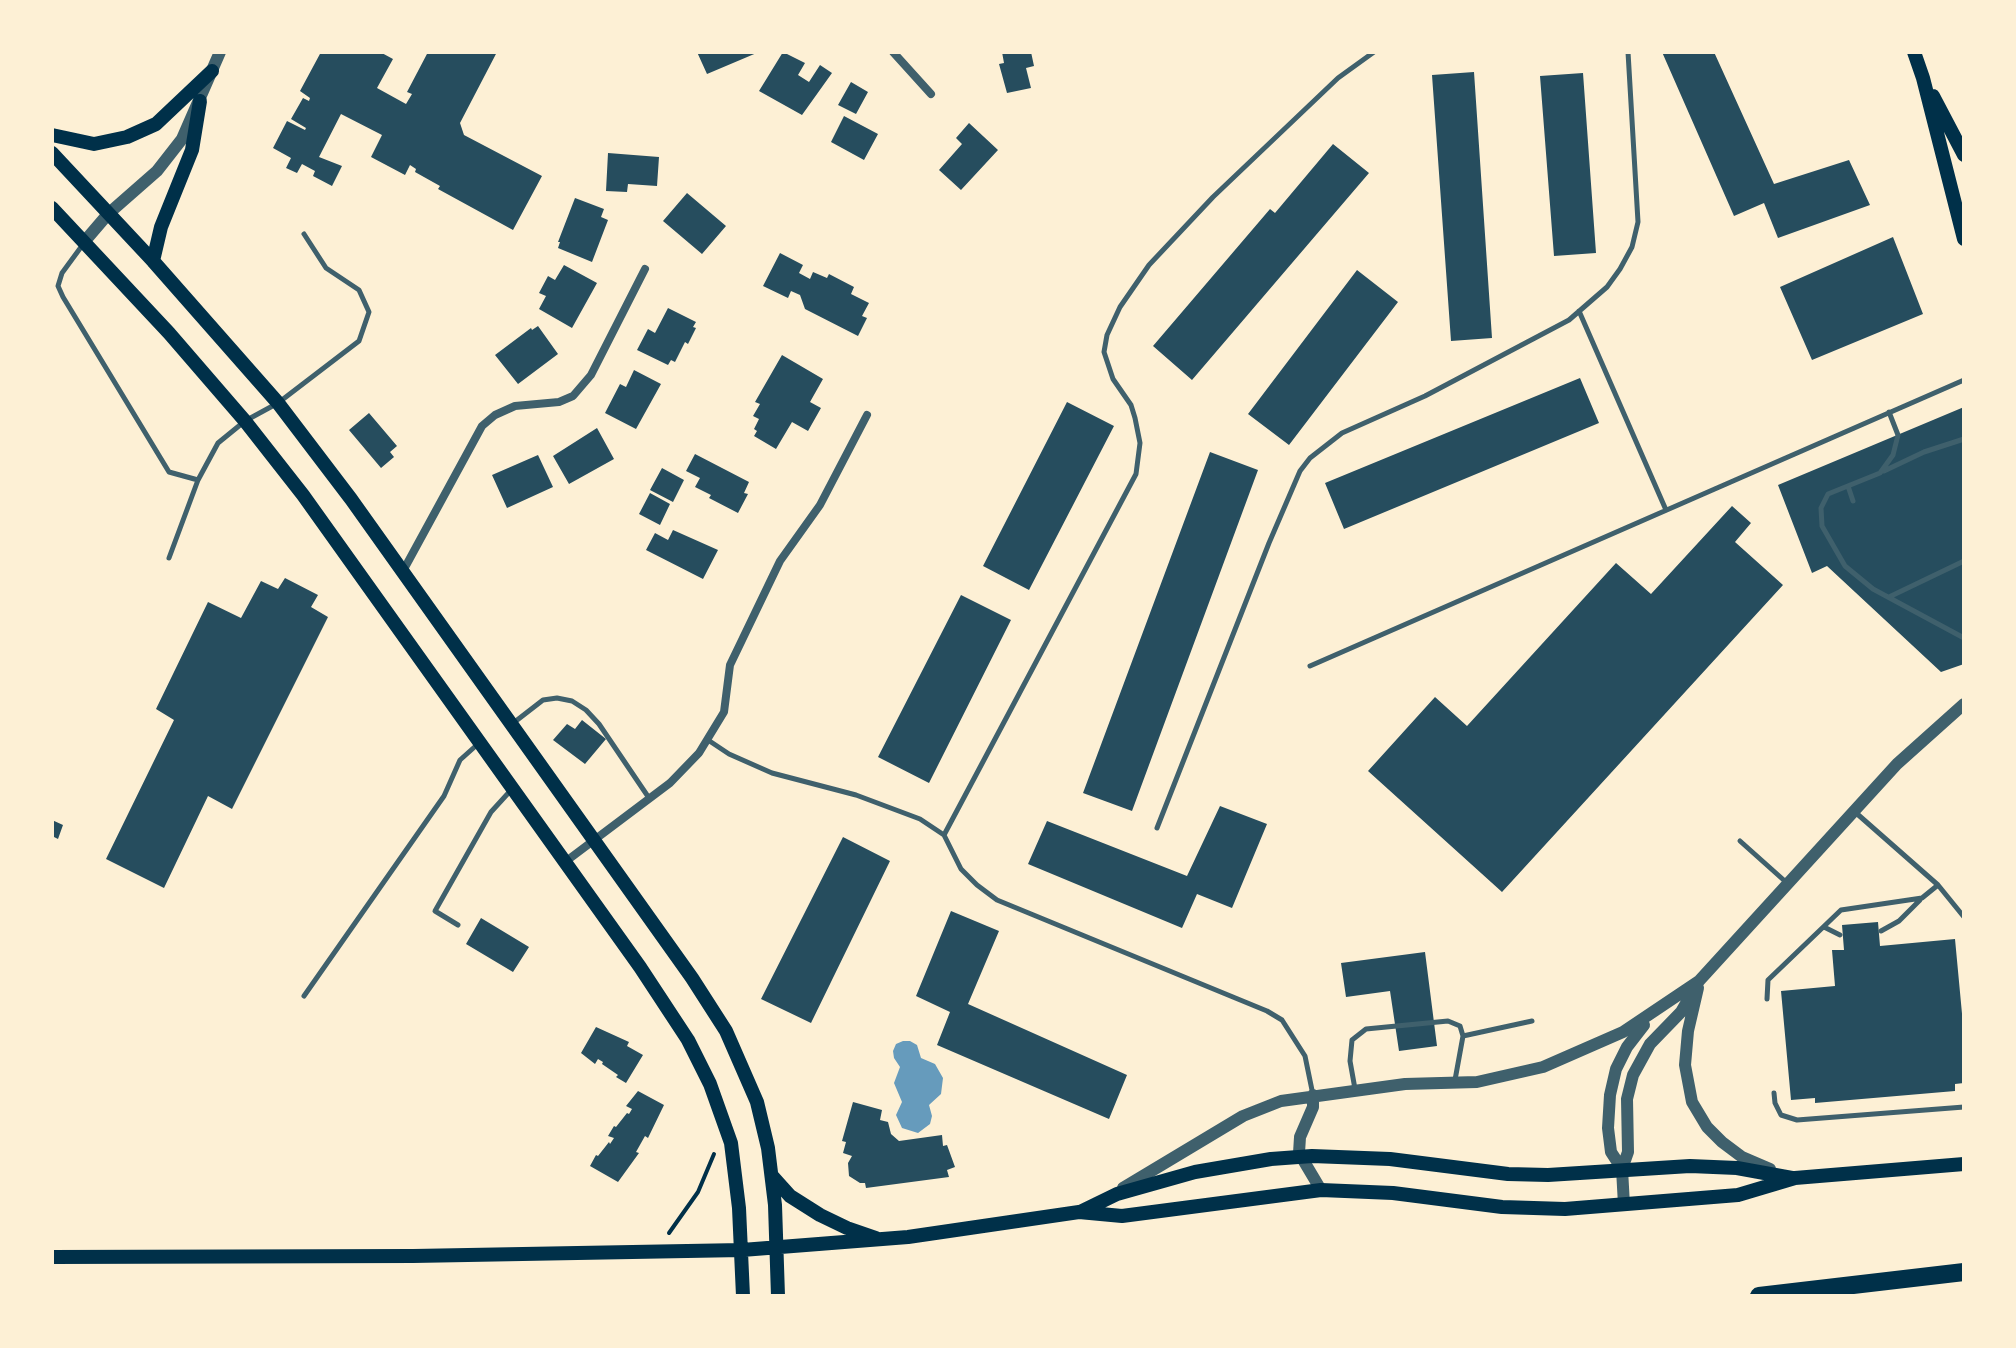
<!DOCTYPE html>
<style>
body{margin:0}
#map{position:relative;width:2016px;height:1348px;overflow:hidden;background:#fdf0d5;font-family:"PT Sans Narrow",sans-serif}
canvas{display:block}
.frame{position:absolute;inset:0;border:54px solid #fdf0d5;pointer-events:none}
</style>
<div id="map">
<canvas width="2016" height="1348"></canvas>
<div class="frame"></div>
</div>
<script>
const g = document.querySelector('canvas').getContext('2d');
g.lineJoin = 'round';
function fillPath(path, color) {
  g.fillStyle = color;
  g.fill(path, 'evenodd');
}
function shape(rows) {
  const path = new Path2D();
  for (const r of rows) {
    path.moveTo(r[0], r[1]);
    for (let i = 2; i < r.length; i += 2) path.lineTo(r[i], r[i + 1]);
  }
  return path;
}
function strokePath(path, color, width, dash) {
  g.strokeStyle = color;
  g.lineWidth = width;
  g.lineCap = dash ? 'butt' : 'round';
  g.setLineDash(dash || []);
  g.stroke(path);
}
fillPath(shape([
 [903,1041,910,1041,917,1045,921,1058,935,1064,943,1078,941,1094,929,1105,932,1116,930,1124,918,1133,902,1128,896,1115,902,1102,894,1083,900,1067,894,1058,893,1051,896,1044]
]), '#669bbc');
fillPath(shape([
 [321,52,380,52,393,59,377,88,406,104,412,94,407,92,428,52,497,52,460,123,464,135,542,176,513,230,438,189,440,186,415,172,416,169,410,165,405,175,371,157,382,135,341,114,319,157,342,166,332,186,313,176,315,171,302,164,297,173,286,168,291,158,273,148,287,121,305,130,306,128,291,119,303,98,309,101,310,98,300,91],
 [697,52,759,52,707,74],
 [783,52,805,63,798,75,809,82,820,65,832,73,802,115,759,91],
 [1002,52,1031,52,1034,66,1026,68,1031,88,1007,93,999,64,1004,63],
 [1662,52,1714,52,1774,184,1849,160,1870,205,1778,238,1764,203,1734,216],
 [1474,72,1492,338,1451,341,1432,75],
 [1583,73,1596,253,1554,256,1540,76],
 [851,82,868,92,856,114,838,105],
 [844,116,878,134,864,160,831,142],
 [969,123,998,150,961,190,939,170,962,144,956,138],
 [1333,144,1369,173,1192,380,1153,346,1270,209,1275,213],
 [608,153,659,157,657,186,628,184,627,192,606,191],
 [687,193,726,226,702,254,663,221],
 [575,198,604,209,601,217,608,220,592,262,558,248,560,242,558,242],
 [1893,237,1923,314,1812,360,1780,287],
 [780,253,803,265,799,273,810,279,813,272,827,278,829,274,854,287,851,294,869,303,862,316,867,318,858,336,805,309,800,295,791,291,788,298,763,286],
 [564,265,597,283,572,328,539,309,546,296,539,293,548,276,555,280],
 [1357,270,1398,302,1289,445,1248,414],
 [668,308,696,322,693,327,696,328,688,344,685,342,675,362,671,360,668,365,637,350,648,329,655,333],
 [538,326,558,354,518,384,495,355,531,328,532,330],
 [782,355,823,379,810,402,821,408,808,431,792,422,776,449,754,436,757,431,754,429,759,419,753,416,760,404,755,402],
 [634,370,661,384,636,429,605,413,620,384,626,387],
 [1580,378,1599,423,1344,529,1325,483],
 [1067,402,1114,426,1029,590,983,566],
 [1964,407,1964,664,1941,672,1827,566,1812,573,1778,485],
 [369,413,397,446,390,452,394,457,381,468,349,430],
 [597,428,614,459,569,484,553,456],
 [1210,452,1258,470,1132,811,1083,793],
 [695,454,749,482,744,493,748,494,738,513,709,498,711,495,695,487,700,478,686,471],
 [538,455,553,487,507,508,492,475],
 [662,468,684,480,673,502,650,490],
 [650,493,670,504,660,525,639,514],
 [1732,506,1751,523,1735,542,1783,585,1502,892,1368,771,1435,697,1467,726,1616,563,1651,594],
 [673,530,718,550,703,579,646,550,655,533,668,540],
 [285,578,318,595,311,607,328,617,232,809,208,796,164,888,106,859,174,720,156,709,208,602,241,618,261,581,278,589],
 [961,595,1011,620,929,783,878,757],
 [582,720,606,739,585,764,553,740,567,724,575,729],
 [1220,806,1267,824,1232,908,1197,894,1182,928,1028,864,1047,821,1187,876],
 [52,820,63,825,58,839,52,836],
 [843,837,890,861,811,1023,761,999],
 [951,911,999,931,968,1004,1127,1075,1109,1119,937,1045,950,1012,916,996],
 [481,918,529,947,513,972,466,944],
 [1878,922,1880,946,1955,939,1964,1035,1964,1083,1955,1084,1955,1091,1815,1103,1815,1098,1791,1100,1781,991,1835,986,1832,950,1844,950,1842,925],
 [1425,952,1437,1046,1399,1051,1390,991,1346,997,1341,963],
 [596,1027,629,1042,627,1046,643,1055,626,1083,616,1077,618,1075,602,1064,603,1062,598,1059,595,1064,581,1053],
 [638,1091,664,1105,648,1138,645,1136,636,1152,639,1153,618,1182,590,1166,596,1155,598,1156,609,1142,610,1144,614,1138,608,1136,614,1126,616,1127,627,1113,629,1114,632,1109,626,1106],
 [853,1102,882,1110,880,1120,888,1122,891,1134,899,1141,942,1135,943,1146,947,1145,955,1167,947,1170,949,1177,866,1188,865,1183,860,1183,849,1176,848,1163,852,1156,843,1153,846,1142,842,1141]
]), '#264d5e');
strokePath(shape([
 [669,1233,698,1192,714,1154]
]), '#003049', 4);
strokePath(shape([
 [84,243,62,273,58,286,63,297,169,472,198,480],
 [1579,311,1666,510],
 [1889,412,1898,435,1893,455,1880,473,1828,494,1821,508,1822,526,1845,566,1873,589,1964,638],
 [1884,471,1924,452,1964,439],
 [1848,486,1853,501],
 [169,558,198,480,218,443,245,421,278,403,359,341,369,312,359,290,326,268,304,234],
 [1889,597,1964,561],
 [1310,666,1964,380],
 [512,724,543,700,557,698,572,701,586,710,599,724,649,798],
 [708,740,729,754,772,773,856,795,920,819,944,835,961,869,977,885,997,900,1267,1011,1282,1020,1305,1056,1313,1095],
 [1855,812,1938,885],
 [1157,828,1269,543,1300,471,1310,458,1342,433,1425,396,1569,320,1607,287,1620,269,1632,247,1638,222,1628,52],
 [944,835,1136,474,1140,443,1135,418,1131,405,1113,379,1104,352,1107,335,1120,307,1149,265,1213,197,1338,78,1374,52],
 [1740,841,1787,883],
 [458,925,435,911,491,812,512,789],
 [1824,927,1840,935],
 [1881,931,1899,921,1920,900],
 [304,996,444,796,460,760,479,743],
 [1767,999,1768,980,1841,910,1922,898,1938,885,1964,917],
 [1455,1080,1463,1036,1532,1021],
 [1355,1089,1350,1061,1352,1040,1366,1029,1448,1021,1460,1026,1463,1036],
 [1774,1093,1775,1103,1781,1115,1797,1120,1964,1107]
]), '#3f606c', 5);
strokePath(shape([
 [893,52,931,94],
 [403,571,482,426,495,415,515,406,559,402,573,396,591,375,645,269],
 [565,862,670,783,699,753,724,712,730,665,780,561,820,505,867,415]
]), '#3f606c', 8);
strokePath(shape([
 [84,242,108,214,157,171,182,139,220,52],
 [1698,988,1688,1031,1685,1065,1692,1102,1707,1127,1722,1142,1742,1157,1770,1169],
 [1313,1095,1313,1107,1300,1137,1299,1153,1321,1190],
 [1622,1169,1611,1152,1608,1128,1610,1095,1616,1069,1627,1047,1644,1025],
 [1123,1188,1243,1116,1281,1101,1405,1084,1477,1082,1543,1067,1623,1032,1699,981],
 [1624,1205,1622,1169,1628,1152,1627,1099,1633,1075,1650,1044,1681,1012,1699,981,1897,764,1964,704]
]), '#3f606c', 12);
strokePath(shape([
 [1914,52,1923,78,1964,239],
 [1933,96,1964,155],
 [52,135,94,144,127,137,156,124,212,71],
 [52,153,153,261,278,403,351,499,692,978,726,1031,757,1102,768,1148,775,1205,778,1296],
 [52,208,169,333,245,421,303,495,640,967,688,1040,710,1084,731,1143,739,1208,743,1296],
 [153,261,161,227,192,150,200,101],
 [772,1176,790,1196,820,1215,847,1228,876,1238],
 [1080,1212,1117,1194,1195,1172,1271,1159,1312,1156,1390,1159,1508,1174,1548,1175,1690,1166,1737,1168,1792,1178],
 [52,1257,413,1256,742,1250,908,1237,1079,1212,1122,1216,1321,1190,1393,1193,1502,1207,1565,1209,1738,1195,1795,1178,1964,1164]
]), '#003049', 14);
strokePath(shape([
 [1759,1296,1964,1272]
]), '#003049', 18);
</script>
